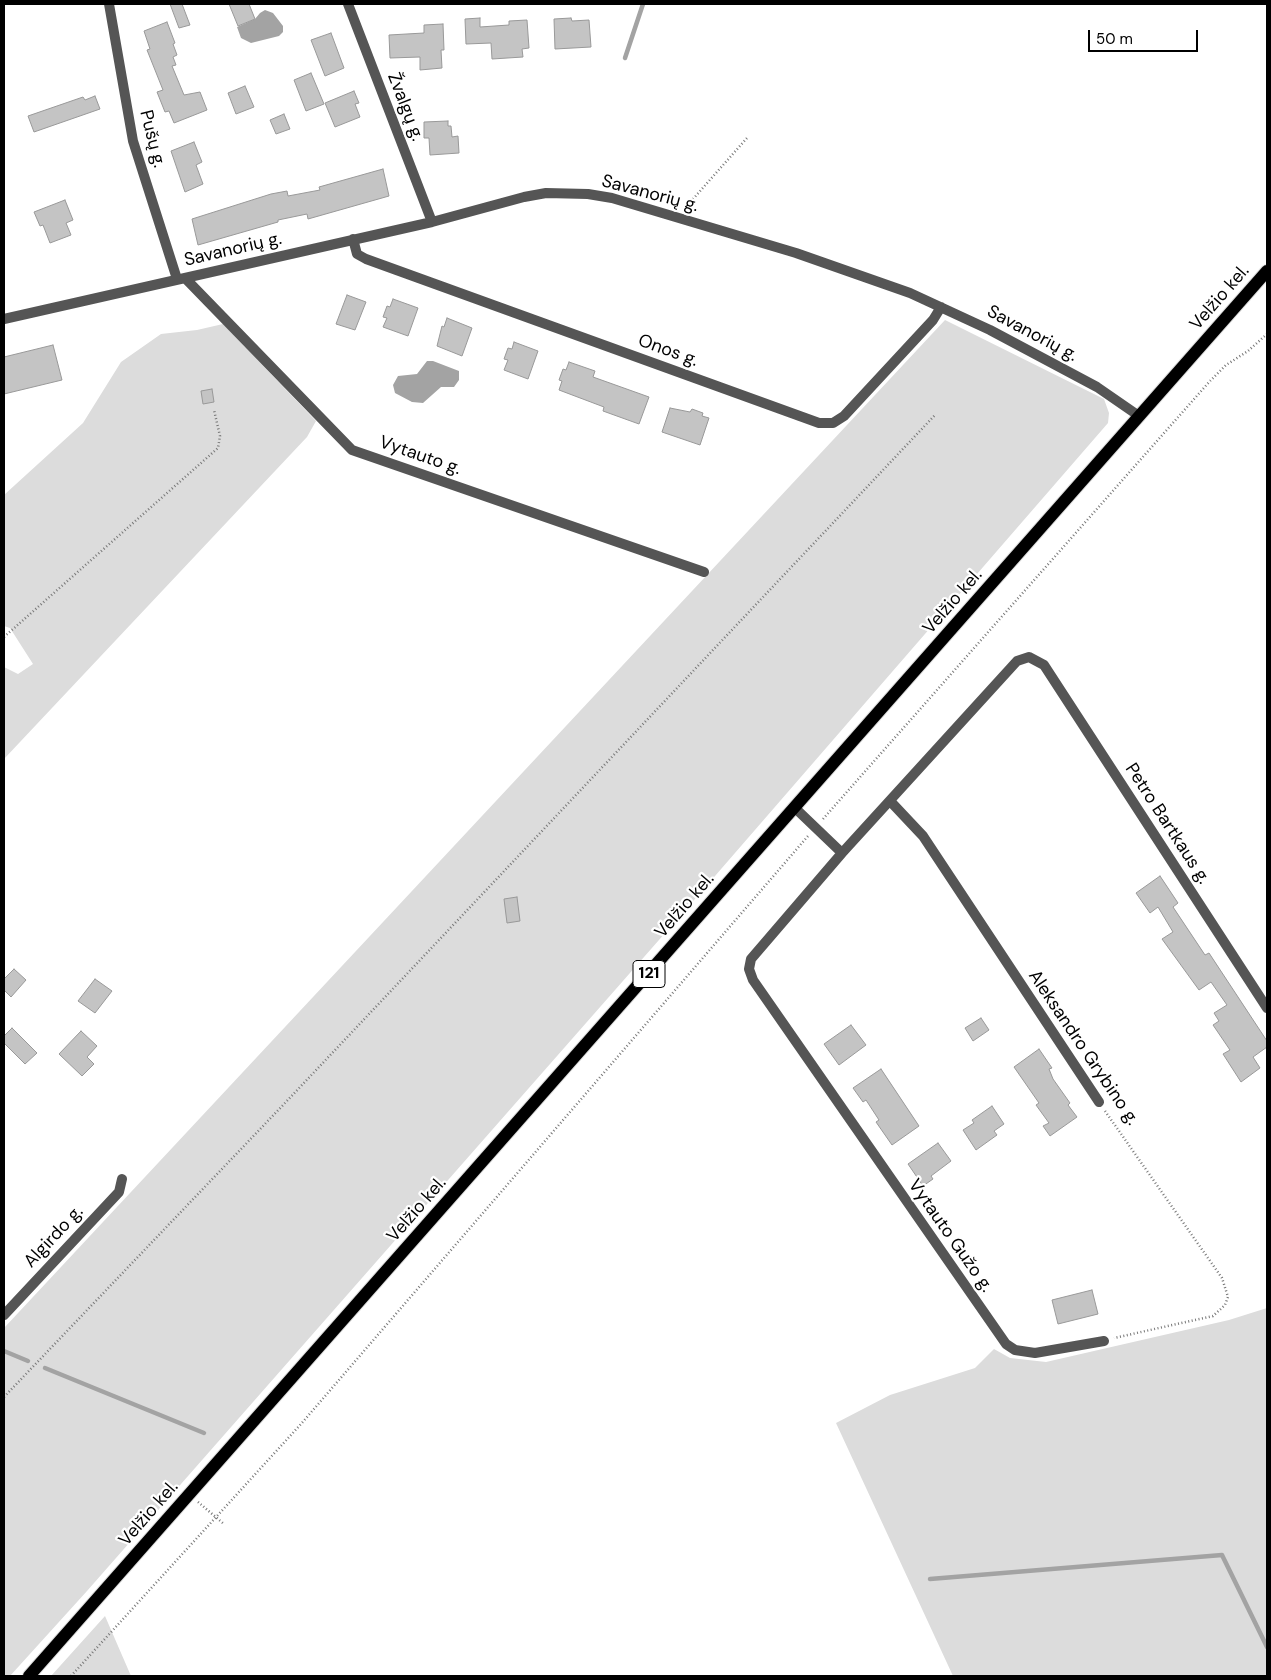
<!DOCTYPE html>
<meta charset="utf-8">
<style>
body{margin:0}
#map{position:relative;width:1271px;height:1680px;overflow:hidden;background:#fff;font-family:"DM Sans",sans-serif}
canvas{display:block}
.frame{position:absolute;inset:0;border:5px solid #000;pointer-events:none}
.scale{position:absolute;left:1088px;top:30px;width:110px;height:22px;box-sizing:border-box;border:2px solid #000;border-top:0;padding-left:6px;font-size:15px;line-height:18px;white-space:nowrap;color:#000;-webkit-text-stroke:4px #fff;paint-order:stroke}
</style>
<div id="map">
<canvas width="1271" height="1680"></canvas>
<div class="frame"></div>
<div class="scale">50 m</div>
</div>
<script>
const g = document.querySelector('canvas').getContext('2d');
g.lineJoin = 'round';
function fillPath(path, color) {
  g.fillStyle = color;
  g.fill(path, 'evenodd');
}
function shape(rows) {
  const path = new Path2D();
  for (const r of rows) {
    path.moveTo(r[0], r[1]);
    for (let i = 2; i < r.length; i += 2) path.lineTo(r[i], r[i + 1]);
  }
  return path;
}
function strokePath(path, color, width, dash) {
  g.strokeStyle = color;
  g.lineWidth = width;
  g.lineCap = dash ? 'butt' : 'round';
  g.setLineDash(dash || []);
  g.stroke(path);
}
function label(font, color, halo, rows, align = 'center') {
  g.font = font + ' "DM Sans",sans-serif';
  g.lineWidth = 4.5;
  g.setLineDash([]);
  g.textBaseline = 'middle';
  g.strokeStyle = halo;
  g.fillStyle = color;
  for (const [text, x, y, turn = 0] of rows) {
    g.save();
    g.translate(x, y);
    g.rotate((+turn || 0) * Math.PI / 180);
    g.textAlign = isNaN(turn) ? turn : align;
    if (halo) g.strokeText(text, 0, 0);
    g.fillText(text, 0, 0);
    g.restore();
  }
}
fillPath(shape([
 [945,320,1104,399,1109,413,1108,423,702,891,87,1591,10,1676,4,1676,4,1328],
 [223,324,316,421,307,437,4,759,4,667,18,674,33,664,10,628,4,626,4,495,83,423,121,362,161,334,197,330],
 [1267,1308,1267,1676,953,1676,836,1423,890,1395,975,1368,994,1349,1010,1358,1046,1362,1229,1320],
 [105,1616,131,1676,51,1676]
]), '#dcdcdc');
fillPath(shape([
 [265,10,273,13,283,26,283,32,279,36,251,43,241,38,237,27,255,19,260,13],
 [427,361,433,361,459,371,459,380,454,387,441,387,423,403,412,402,395,393,393,385,398,376,417,374]
]), '#a3a3a3');
strokePath(shape([
 [625,58,643,4],
 [4,1351,28,1361],
 [45,1368,204,1433],
 [930,1579,1222,1555,1267,1647]
]), '#a3a3a3', 4.5);
const building = shape([
 [170,4,182,4,190,25,179,28,170,4],
 [229,4,249,4,255,19,238,26,229,4],
 [480,18,480,27,509,25,509,21,527,20,529,48,522,49,523,57,492,59,491,43,466,44,465,19,480,18],
 [571,18,572,21,589,20,591,47,555,49,554,19,571,18],
 [167,22,175,43,173,44,177,55,173,57,176,65,172,66,184,95,200,92,207,110,174,123,169,111,165,112,157,92,163,90,147,50,150,49,144,31,167,22],
 [443,24,444,50,441,50,442,68,420,70,420,57,390,58,389,35,424,33,424,25,443,24],
 [331,33,344,68,325,76,311,40,331,33],
 [311,73,324,104,306,111,294,80,311,73],
 [245,86,254,107,236,114,228,93,245,86],
 [354,91,359,103,355,104,360,117,335,127,325,103,354,91],
 [95,96,100,109,34,132,28,116,83,97,85,100,95,96],
 [284,114,290,129,276,134,270,120,284,114],
 [448,121,448,126,451,126,452,137,458,136,459,153,430,155,429,138,424,138,424,122,448,121],
 [194,142,202,162,196,165,203,184,185,192,171,151,194,142],
 [383,169,389,196,308,219,307,214,278,220,278,222,198,245,192,219,271,194,287,191,288,196,320,190,319,187,383,169],
 [65,200,73,220,66,223,71,235,50,243,43,225,40,226,34,212,65,200],
 [347,295,366,302,355,330,336,324,347,295],
 [393,299,418,308,408,336,383,327,387,318,383,317,387,306,390,307,393,299],
 [447,318,472,328,462,356,437,346,442,326,444,327,447,318],
 [514,342,538,351,528,379,504,370,508,360,504,359,508,348,512,349,514,342],
 [53,345,62,380,4,394,4,357,53,345],
 [569,362,595,371,593,377,649,397,639,424,603,411,604,407,559,390,562,381,559,380,563,369,566,370,569,362],
 [212,389,214,402,203,404,201,391,212,389],
 [670,408,690,412,692,409,703,413,702,416,709,418,700,445,662,432,670,408],
 [1160,876,1178,903,1173,907,1205,955,1209,953,1267,1041,1267,1047,1253,1057,1260,1068,1241,1082,1223,1054,1230,1050,1213,1025,1219,1021,1214,1013,1227,1005,1211,982,1199,990,1162,939,1173,932,1158,907,1150,913,1136,893,1160,876],
 [517,897,520,921,507,923,504,899,517,897],
 [14,969,26,980,11,997,4,990,4,979,14,969],
 [95,979,112,991,95,1013,78,1001,95,979],
 [981,1018,989,1030,973,1041,965,1028,981,1018],
 [851,1025,866,1045,839,1065,824,1044,851,1025],
 [12,1028,37,1053,25,1064,4,1043,4,1036,12,1028],
 [81,1031,97,1046,87,1057,94,1064,82,1076,59,1054,81,1031],
 [1039,1049,1052,1068,1049,1069,1053,1079,1070,1103,1068,1105,1077,1117,1050,1136,1043,1126,1049,1123,1036,1105,1039,1103,1014,1067,1039,1049],
 [881,1069,919,1126,892,1145,876,1122,879,1120,866,1100,863,1102,853,1088,881,1069],
 [992,1106,1004,1124,994,1131,997,1135,976,1150,963,1130,974,1123,972,1120,992,1106],
 [938,1143,951,1161,931,1176,933,1179,923,1186,908,1164,938,1143],
 [1092,1290,1098,1314,1058,1324,1052,1300,1092,1290]
]);
fillPath(building, '#c4c4c4');
strokePath(building, '#999', 1);
const primary = shape([
 [29,1676,1267,271]
]);
strokePath(primary, '#dbdbdb', 14);
strokePath(shape([
 [686,207,747,138],
 [4,637,218,448,220,436,214,410],
 [823,819,1210,381,1226,365,1248,351,1267,334],
 [1105,1111,1222,1278,1228,1297,1225,1305,1213,1316,1114,1338],
 [4,1397,285,1103,935,415],
 [198,1502,224,1524],
 [71,1676,301,1424,808,836]
]), '#777', 2.5, [1, 2.5]);
strokePath(shape([
 [109,4,133,141,177,279],
 [348,4,432,222],
 [353,239,357,254,366,259,819,423,833,423,844,416,933,320,941,307],
 [185,278,352,450,704,572],
 [4,319,432,222,524,197,546,193,588,194,612,198,796,253,910,293,990,330,1097,387,1139,416],
 [891,802,923,836,1099,1102],
 [795,808,842,853],
 [4,1315,119,1192,122,1179],
 [1104,1341,1035,1353,1015,1350,1006,1344,753,980,749,969,751,959,842,853,1017,661,1029,657,1044,665,1267,1008]
]), '#555', 10);
strokePath(primary, '#000', 12);
for (const [x, y, w] of [
 [649,974,32]
]) {
  const box = new Path2D();
  box.roundRect(x - w / 2, y - 13.5, w, 27, 4);
  g.fillStyle = '#fff';
  g.fill(box);
  strokePath(box, '#000', 1);
}
label('bold 16px', '#000', null, [
 ["121",649,974]
]);
label('18px', '#000', '#fff', [
 ["Žvalgų g.",405,107,69],
 ["Pušų g.",152,139,76],
 ["Savanorių g.",650,194,15],
 ["Savanorių g.",233,250,-13],
 ["Velžio kel.",1220,298,-49],
 ["Savanorių g.",1032,334,28],
 ["Onos g.",668,351,20],
 ["Vytauto g.",420,456,19],
 ["Velžio kel.",953,602,-49],
 ["Petro Bartkaus g.",1167,824,57],
 ["Velžio kel.",685,906,-49],
 ["Aleksandro Grybino g.",1083,1048,56],
 ["Velžio kel.",417,1210,-49],
 ["Vytauto Gužo g.",950,1236,55],
 ["Algirdo g.",54,1237,-47],
 ["Velžio kel.",149,1514,-49]
]);
</script>
